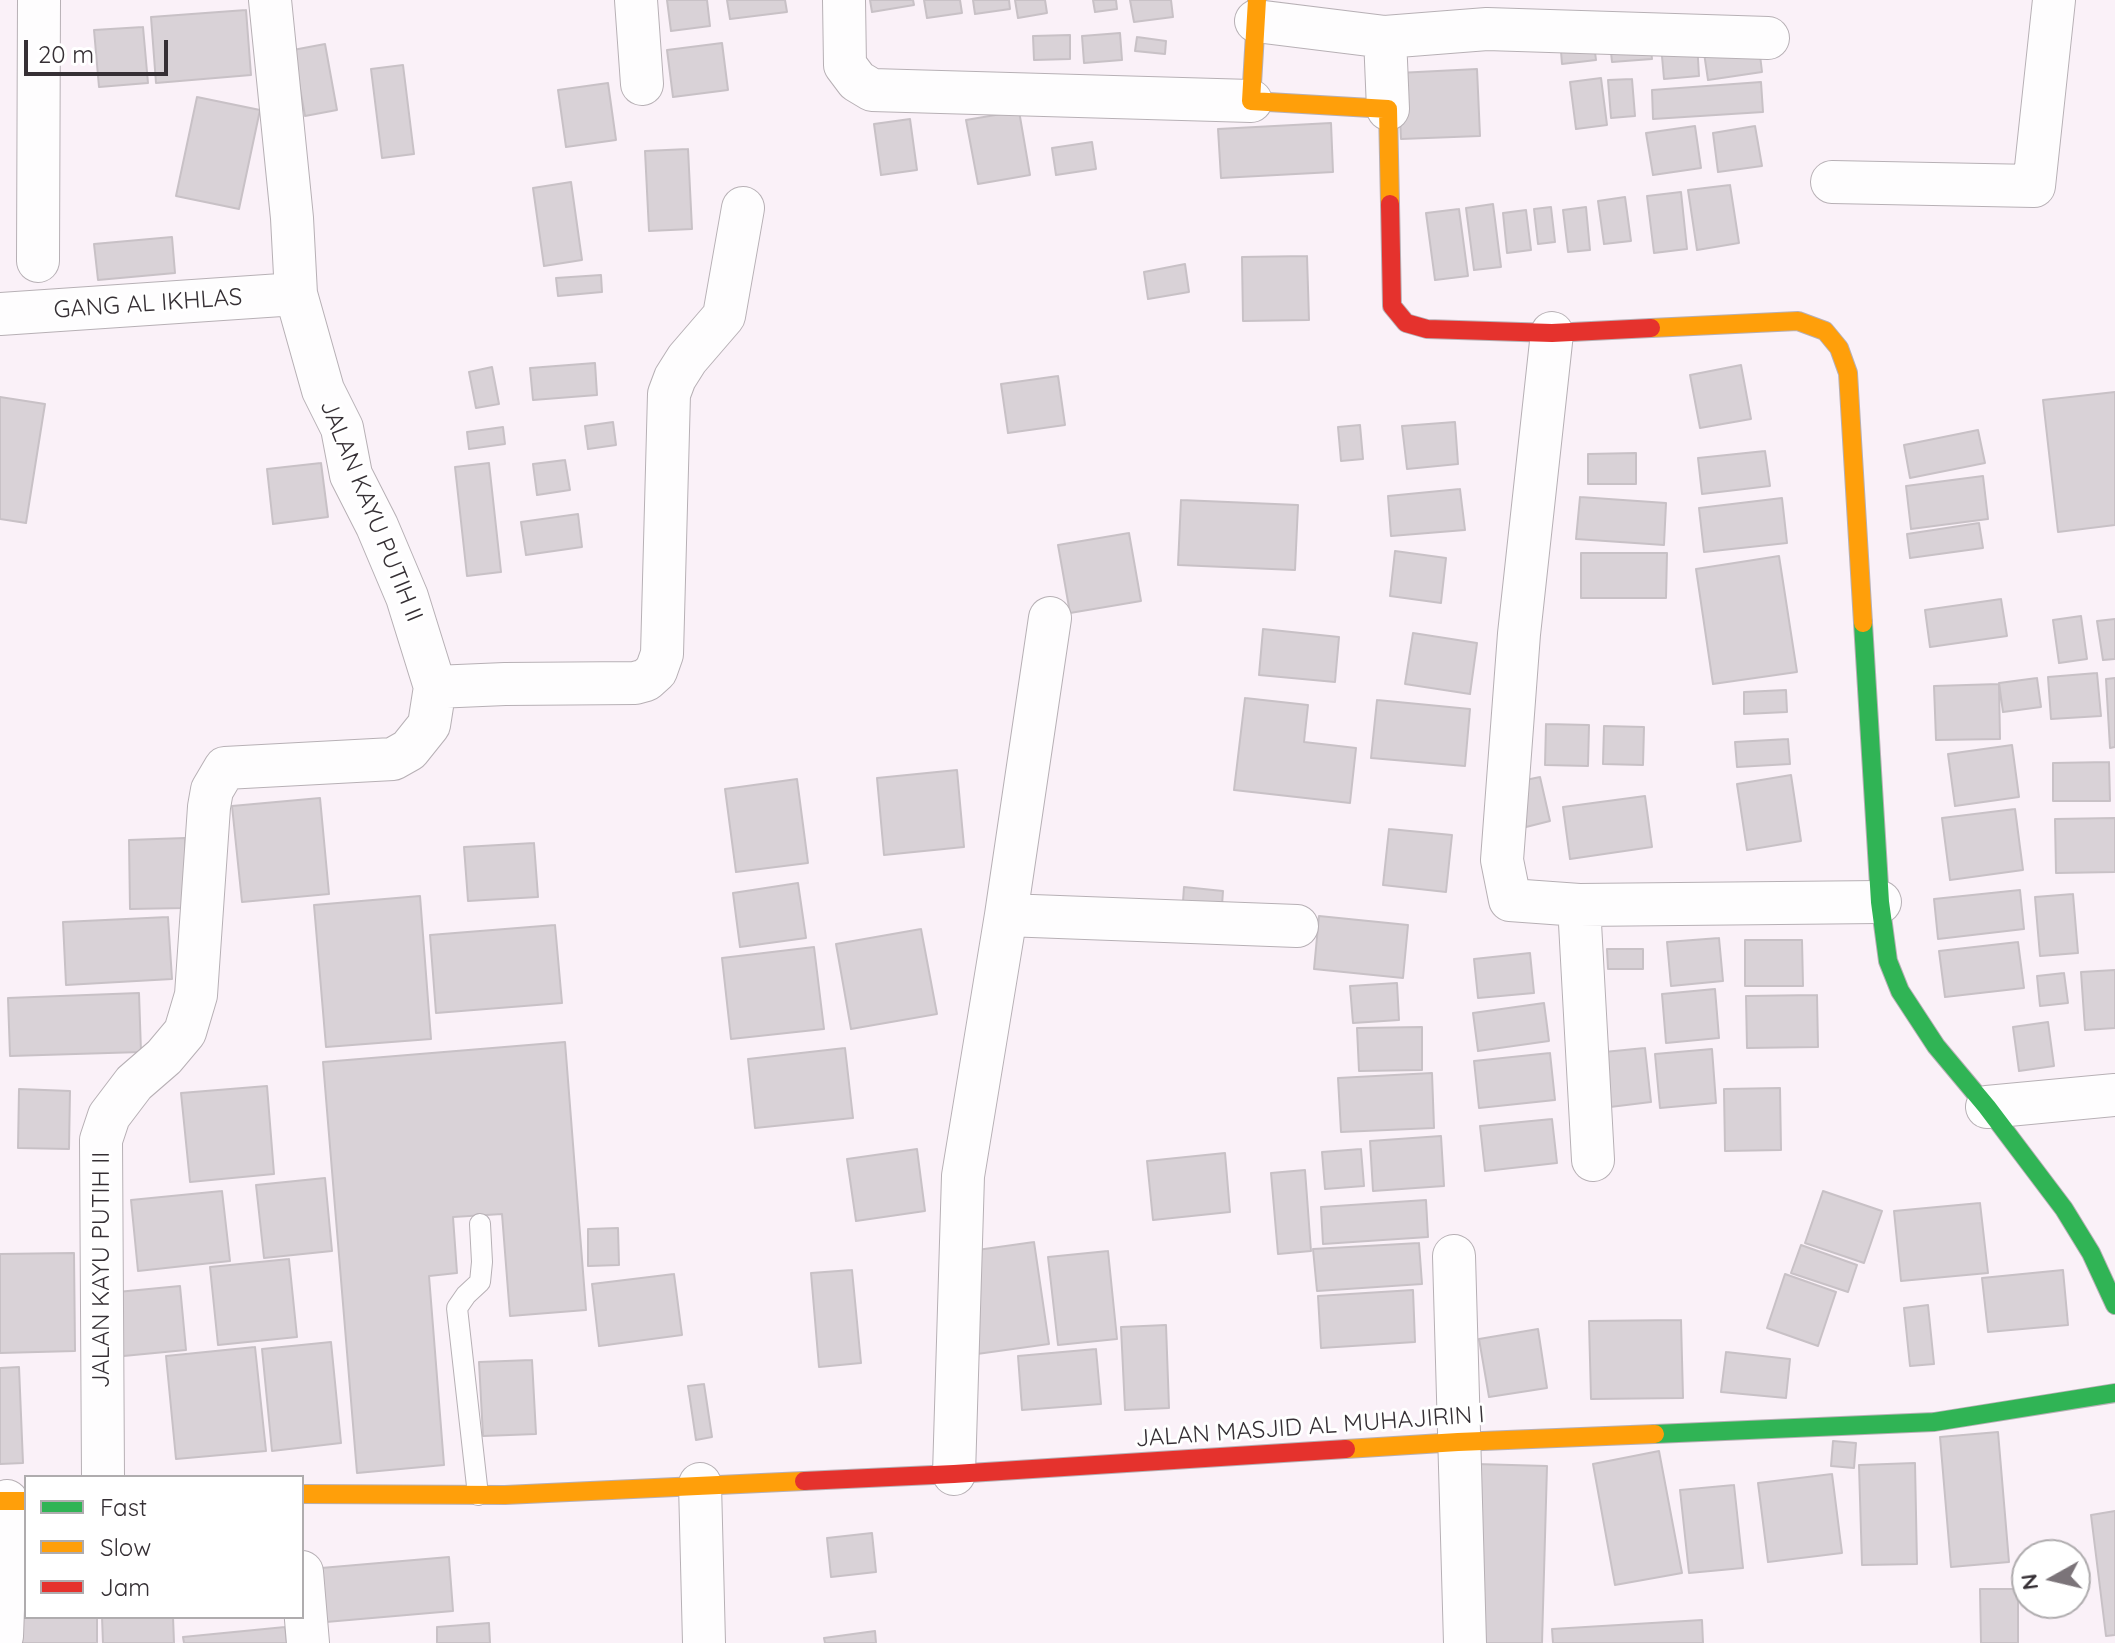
<!DOCTYPE html>
<style>
body{margin:0}
#map{position:relative;width:2115px;height:1643px;overflow:hidden;background:#faf1f8;font-family:Quicksand,sans-serif}
canvas{display:block}
.legend{position:absolute;left:24px;top:1475px;width:280px;height:144px;box-sizing:border-box;background:#fff;border:2px solid #afacae;margin:0;padding:10px 14px;list-style:none;font-size:24px;color:#363035}
.legend li{display:flex;align-items:center;gap:16px;height:40px}
.legend b{width:40px;border:2px solid #afacae}
.north{position:absolute;left:2011px;top:1539px;width:80px;height:80px;box-sizing:border-box;background:#fff;border:2px solid #afacae;border-radius:50%;rotate:262deg;font-size:22px;font-weight:700;line-height:32px;text-align:center;color:#363035}
.north::after{content:'';display:block;margin:auto;width:28px;height:36px;background:#7b7479;clip-path:polygon(50% 0,100% 100%,50% 72%,0 100%)}
.scale{position:absolute;left:24px;top:40px;width:144px;height:36px;box-sizing:border-box;border:4px solid #363035;border-top:0;padding-left:10px;font-size:24px;line-height:28px;white-space:nowrap;color:#363035;-webkit-text-stroke:6px #fff;paint-order:stroke}
</style>
<div id="map">
<canvas width="2115" height="1643"></canvas>
<ul class="legend">
<li><b style="height:10px;background:#30b455"></b>Fast</li>
<li><b style="height:10px;background:#ff9f0a"></b>Slow</li>
<li><b style="height:10px;background:#e5322d"></b>Jam</li>
</ul>
<div class="north">N</div>
<div class="scale">20 m</div>
</div>
<script>
const g = document.querySelector('canvas').getContext('2d');
g.lineJoin = 'round';
function fillPath(path, color) {
  g.fillStyle = color;
  g.fill(path, 'evenodd');
}
function shape(rows) {
  const path = new Path2D();
  for (const r of rows) {
    path.moveTo(r[0], r[1]);
    for (let i = 2; i < r.length; i += 2) path.lineTo(r[i], r[i + 1]);
  }
  return path;
}
function strokePath(path, color, width, dash) {
  g.strokeStyle = color;
  g.lineWidth = width;
  g.lineCap = dash ? 'butt' : 'round';
  g.setLineDash(dash || []);
  g.stroke(path);
}
function label(font, color, halo, rows, align = 'center') {
  g.font = font + ' Quicksand,sans-serif';
  g.lineWidth = 6;
  g.setLineDash([]);
  g.textBaseline = 'middle';
  g.strokeStyle = halo;
  g.fillStyle = color;
  for (const [text, x, y, turn = 0] of rows) {
    g.save();
    g.translate(x, y);
    g.rotate((+turn || 0) * Math.PI / 180);
    g.textAlign = isNaN(turn) ? turn : align;
    if (halo) g.strokeText(text, 0, 0);
    g.fillText(text, 0, 0);
    g.restore();
  }
}
const building = shape([
 [667,0,707,0,710,26,671,31,667,0],
 [727,0,785,0,787,12,730,19,727,0],
 [870,0,913,0,914,5,872,12,870,0],
 [924,0,960,0,962,13,927,18,924,0],
 [973,0,1009,0,1010,9,975,14,973,0],
 [1015,0,1045,0,1047,13,1018,18,1015,0],
 [1093,0,1116,0,1117,9,1095,12,1093,0],
 [1130,0,1171,0,1173,17,1134,22,1130,0],
 [246,10,251,75,156,83,151,17,246,10],
 [143,27,148,83,99,87,94,30,143,27],
 [1120,33,1122,60,1084,63,1082,36,1120,33],
 [1070,35,1070,59,1034,60,1033,36,1070,35],
 [1593,36,1596,60,1562,64,1560,39,1593,36],
 [1137,37,1166,41,1165,54,1135,51,1137,37],
 [1758,38,1762,72,1708,80,1703,46,1758,38],
 [1650,39,1652,59,1612,62,1610,43,1650,39],
 [1697,42,1699,76,1664,79,1661,45,1697,42],
 [722,43,728,90,673,97,667,50,722,43],
 [325,44,337,110,305,116,293,50,325,44],
 [403,65,414,154,382,158,371,69,403,65],
 [1477,69,1480,136,1401,139,1398,73,1477,69],
 [1601,78,1607,125,1576,129,1570,82,1601,78],
 [1632,79,1635,116,1611,118,1608,80,1632,79],
 [1761,82,1763,112,1653,119,1652,90,1761,82],
 [608,83,616,140,566,147,558,90,608,83],
 [197,97,260,110,239,209,176,196,197,97],
 [1019,111,1030,175,978,184,966,120,1019,111],
 [910,119,917,170,881,175,874,124,910,119],
 [1331,123,1333,172,1221,178,1218,129,1331,123],
 [1695,126,1701,168,1653,175,1646,133,1695,126],
 [1755,126,1762,166,1718,172,1713,133,1755,126],
 [1092,142,1096,169,1056,175,1052,148,1092,142],
 [688,149,692,229,649,231,645,151,688,149],
 [571,182,582,260,544,266,533,188,571,182],
 [1730,185,1739,243,1697,250,1688,190,1730,185],
 [1681,192,1687,249,1654,253,1647,196,1681,192],
 [1625,197,1631,241,1604,244,1598,201,1625,197],
 [1493,204,1501,267,1474,270,1466,208,1493,204],
 [1551,207,1555,242,1538,244,1534,209,1551,207],
 [1586,207,1590,250,1568,252,1563,210,1586,207],
 [1459,209,1468,276,1435,280,1426,213,1459,209],
 [1526,210,1531,250,1507,253,1503,213,1526,210],
 [172,237,175,273,98,280,94,244,172,237],
 [1307,256,1309,320,1243,321,1242,257,1307,256],
 [1185,264,1189,292,1148,299,1144,272,1185,264],
 [601,275,602,292,558,296,556,278,601,275],
 [595,363,597,395,533,400,530,368,595,363],
 [1741,365,1751,419,1700,428,1690,375,1741,365],
 [492,367,499,404,476,408,469,372,492,367],
 [1058,376,1065,425,1008,433,1001,384,1058,376],
 [2115,392,2115,525,2058,532,2043,400,2115,392],
 [0,397,45,404,26,523,0,519,0,397],
 [613,422,616,445,588,449,585,426,613,422],
 [1455,422,1458,464,1407,469,1402,426,1455,422],
 [1360,425,1363,459,1341,461,1338,427,1360,425],
 [503,427,505,444,469,449,467,432,503,427],
 [1978,430,1985,463,1910,478,1904,445,1978,430],
 [1765,451,1770,486,1702,494,1698,458,1765,451],
 [1636,453,1636,484,1588,484,1588,454,1636,453],
 [565,460,570,490,537,495,533,464,565,460],
 [321,463,328,517,273,524,267,469,321,463],
 [489,463,501,572,467,576,455,467,489,463],
 [1983,476,1988,519,1911,529,1906,486,1983,476],
 [1460,489,1465,530,1391,536,1388,496,1460,489],
 [1580,497,1666,503,1664,545,1576,539,1580,497],
 [1782,498,1787,543,1704,552,1699,508,1782,498],
 [1181,500,1298,505,1295,570,1178,565,1181,500],
 [578,514,582,547,526,555,521,522,578,514],
 [1979,523,1983,548,1910,558,1907,534,1979,523],
 [1129,533,1141,601,1070,613,1058,545,1129,533],
 [1395,551,1446,558,1441,603,1390,596,1395,551],
 [1581,553,1667,553,1666,598,1581,598,1581,553],
 [1779,556,1797,672,1713,684,1696,569,1779,556],
 [2001,599,2007,636,1930,647,1925,610,2001,599],
 [2081,616,2087,659,2059,663,2053,620,2081,616],
 [2115,619,2115,659,2103,660,2097,621,2115,619],
 [1263,629,1339,637,1335,682,1259,675,1263,629],
 [1413,633,1477,643,1470,694,1405,684,1413,633],
 [2097,673,2101,716,2051,719,2048,677,2097,673],
 [2037,678,2041,707,2003,712,1999,683,2037,678],
 [2115,678,2115,747,2110,748,2106,679,2115,678],
 [1999,684,2000,739,1936,740,1934,686,1999,684],
 [1786,690,1787,712,1744,714,1744,692,1786,690],
 [1245,698,1308,705,1304,742,1356,748,1350,803,1234,790,1245,698],
 [1377,700,1470,709,1465,766,1371,758,1377,700],
 [1546,724,1589,725,1588,766,1545,765,1546,724],
 [1604,726,1644,727,1643,765,1603,764,1604,726],
 [1788,739,1790,764,1737,767,1735,742,1788,739],
 [2012,745,2019,797,1955,806,1948,754,2012,745],
 [2109,762,2110,801,2053,801,2053,763,2109,762],
 [957,770,964,847,884,855,877,778,957,770],
 [1791,775,1801,841,1747,850,1737,784,1791,775],
 [1540,777,1550,821,1526,827,1516,782,1540,777],
 [797,779,808,863,736,872,725,789,797,779],
 [1645,796,1652,847,1570,859,1563,807,1645,796],
 [320,798,329,894,242,902,232,806,320,798],
 [2015,809,2023,870,1950,880,1942,818,2015,809],
 [2115,818,2115,872,2056,873,2055,819,2115,818],
 [1389,829,1452,835,1446,892,1383,885,1389,829],
 [185,838,186,908,130,909,129,840,185,838],
 [534,843,538,897,468,901,464,847,534,843],
 [798,883,806,938,740,947,733,893,798,883],
 [1184,887,1223,891,1221,920,1182,916,1184,887],
 [2020,890,2024,929,1938,939,1934,899,2020,890],
 [2073,894,2078,953,2040,956,2035,897,2073,894],
 [420,896,431,1039,326,1047,314,905,420,896],
 [1319,916,1408,925,1403,978,1314,969,1319,916],
 [168,917,172,979,66,985,63,922,168,917],
 [555,925,562,1003,436,1013,430,935,555,925],
 [921,929,937,1014,851,1029,836,944,921,929],
 [1719,938,1723,981,1671,986,1667,942,1719,938],
 [1745,940,1802,940,1803,986,1745,986,1745,940],
 [2018,942,2024,988,1945,997,1939,951,2018,942],
 [814,947,824,1029,731,1039,722,958,814,947],
 [1607,949,1643,949,1643,969,1608,969,1607,949],
 [1530,953,1534,993,1478,998,1474,959,1530,953],
 [2115,970,2115,1028,2085,1030,2081,972,2115,970],
 [2064,973,2068,1003,2040,1006,2037,976,2064,973],
 [1397,983,1399,1020,1353,1023,1350,986,1397,983],
 [1715,989,1719,1038,1666,1043,1662,994,1715,989],
 [139,993,141,1052,10,1056,8,998,139,993],
 [1817,995,1818,1047,1747,1048,1746,996,1817,995],
 [1544,1003,1549,1041,1478,1051,1473,1013,1544,1003],
 [2048,1022,2054,1066,2019,1071,2013,1027,2048,1022],
 [1422,1027,1422,1070,1359,1071,1357,1028,1422,1027],
 [565,1042,586,1310,510,1316,502,1214,453,1217,457,1273,429,1276,444,1465,357,1473,323,1062,565,1042],
 [845,1048,853,1118,755,1128,748,1059,845,1048],
 [1645,1048,1651,1102,1610,1107,1604,1052,1645,1048],
 [1712,1049,1716,1103,1660,1108,1655,1054,1712,1049],
 [1550,1053,1555,1100,1479,1108,1474,1061,1550,1053],
 [1432,1073,1434,1128,1341,1132,1338,1078,1432,1073],
 [267,1086,274,1174,190,1182,181,1093,267,1086],
 [1780,1088,1781,1150,1725,1151,1724,1089,1780,1088],
 [19,1089,70,1091,69,1149,18,1148,19,1089],
 [1552,1119,1557,1163,1485,1171,1480,1126,1552,1119],
 [1441,1136,1444,1186,1373,1191,1370,1141,1441,1136],
 [917,1149,925,1211,856,1221,847,1159,917,1149],
 [1361,1149,1364,1186,1325,1189,1322,1152,1361,1149],
 [1225,1153,1230,1212,1153,1220,1147,1161,1225,1153],
 [1305,1170,1311,1251,1278,1254,1271,1173,1305,1170],
 [325,1178,332,1251,264,1258,256,1185,325,1178],
 [222,1191,230,1261,138,1271,131,1200,222,1191],
 [1823,1191,1882,1211,1864,1263,1805,1243,1823,1191],
 [1426,1200,1428,1237,1323,1244,1321,1207,1426,1200],
 [1980,1203,1988,1273,1901,1281,1894,1211,1980,1203],
 [618,1228,619,1265,588,1266,588,1229,618,1228],
 [1034,1242,1049,1344,977,1354,963,1252,1034,1242],
 [1419,1243,1422,1284,1317,1291,1313,1249,1419,1243],
 [1801,1245,1857,1265,1848,1292,1791,1273,1801,1245],
 [1108,1251,1117,1339,1058,1345,1048,1257,1108,1251],
 [74,1253,75,1351,0,1353,0,1254,74,1253],
 [289,1259,297,1337,218,1345,210,1267,289,1259],
 [852,1270,861,1363,819,1367,811,1273,852,1270],
 [2063,1270,2068,1325,1988,1332,1982,1278,2063,1270],
 [674,1274,682,1335,599,1346,592,1284,674,1274],
 [1785,1274,1836,1292,1818,1346,1767,1328,1785,1274],
 [180,1286,186,1350,113,1357,107,1293,180,1286],
 [1413,1290,1415,1342,1321,1348,1318,1296,1413,1290],
 [1928,1305,1934,1364,1910,1366,1904,1308,1928,1305],
 [1681,1320,1683,1398,1591,1399,1589,1321,1681,1320],
 [1166,1325,1169,1408,1125,1410,1121,1327,1166,1325],
 [1538,1329,1547,1388,1489,1397,1479,1339,1538,1329],
 [331,1342,341,1443,272,1451,262,1349,331,1342],
 [255,1347,266,1451,176,1459,166,1356,255,1347],
 [1096,1349,1101,1404,1022,1410,1018,1356,1096,1349],
 [1726,1352,1790,1359,1786,1398,1721,1392,1726,1352],
 [532,1360,536,1434,483,1436,479,1362,532,1360],
 [19,1367,23,1463,0,1464,0,1368,19,1367],
 [704,1384,712,1437,696,1440,688,1386,704,1384],
 [1998,1432,2009,1562,1951,1567,1940,1437,1998,1432],
 [1833,1441,1856,1443,1854,1468,1831,1466,1833,1441],
 [1659,1451,1682,1573,1615,1585,1593,1464,1659,1451],
 [1915,1463,1917,1564,1862,1565,1859,1465,1915,1463],
 [1476,1464,1547,1466,1542,1643,1472,1643,1476,1464],
 [1832,1474,1842,1553,1768,1562,1758,1483,1832,1474],
 [1734,1485,1743,1568,1689,1573,1680,1490,1734,1485],
 [2115,1511,2115,1635,2106,1636,2091,1515,2115,1511],
 [872,1533,876,1572,831,1577,827,1538,872,1533],
 [449,1557,453,1611,326,1622,321,1568,449,1557],
 [1980,1589,2018,1589,2018,1643,1981,1643,1980,1589],
 [13,1602,26,1602,26,1617,97,1617,97,1643,14,1643,13,1602],
 [102,1617,173,1617,174,1643,103,1643,102,1617],
 [1702,1620,1703,1643,1553,1643,1552,1629,1702,1620],
 [489,1623,490,1643,437,1643,437,1627,489,1623],
 [285,1627,287,1643,184,1643,183,1637,285,1627],
 [875,1631,876,1643,825,1643,824,1638,875,1631]
]);
fillPath(building, '#d9d2d7');
strokePath(building, '#c8c1c6', 2);
const lane = shape([
 [478,1495,457,1308,466,1295,480,1282,482,1262,480,1224]
]);
const street = shape([
 [636,0,642,84],
 [844,0,845,65,857,81,872,90,1251,101],
 [1256,21,1385,37,1487,29,1768,38],
 [1385,37,1388,109],
 [1832,182,2034,186,2054,0],
 [38,261,39,0],
 [0,314,296,294],
 [1552,333,1519,634,1502,860,1510,900,1579,905,1880,902],
 [435,687,505,684,635,683,646,680,656,671,662,654,669,394,675,378,687,359,724,316,743,208],
 [1579,905,1593,1160],
 [1006,915,1050,618],
 [1987,1107,2115,1095],
 [1454,1256,1465,1643],
 [954,1474,963,1176,1006,915,1297,926],
 [103,1477,101,1140,109,1116,134,1083,164,1057,185,1032,196,995,209,807,212,790,225,768,393,759,409,750,429,725,435,687,407,597,377,526,351,475,342,428,323,390,296,294,292,218,270,0],
 [700,1484,704,1643],
 [302,1572,308,1643],
 [0,1643,2,1636,7,1501]
]);
const fast = shape([
 [1863,623,1880,902,1888,961,1900,991,1936,1046,1987,1107,2064,1209,2091,1253,2115,1305],
 [1655,1434,1934,1422,2115,1393]
]);
const slow = shape([
 [1257,0,1251,101,1388,109,1390,204],
 [1651,328,1798,321,1825,331,1839,348,1848,373,1863,623],
 [1346,1449,1458,1442,1655,1434],
 [302,1494,505,1495,804,1481],
 [0,1501,26,1501]
]);
const jam = shape([
 [1390,204,1392,306,1406,323,1427,329,1552,333,1651,328],
 [804,1481,954,1474,1346,1449]
]);
strokePath(lane, '#b7b0b5', 22);
strokePath(street, '#b7b0b5', 44);
strokePath(fast, '#b7b0b5', 20);
strokePath(slow, '#b7b0b5', 20);
strokePath(jam, '#b7b0b5', 20);
strokePath(lane, '#fefdfe', 20);
strokePath(street, '#fefdfe', 42);
strokePath(fast, '#30b455', 18);
strokePath(slow, '#ff9f0a', 18);
strokePath(jam, '#e5322d', 18);
label('24px', '#363035', '#fff', [
 ["GANG AL IKHLAS",148,304,-4],
 ["JALAN KAYU PUTIH II",371,511,68],
 ["JALAN KAYU PUTIH II",102,1270,-90],
 ["JALAN MASJID AL MUHAJIRIN I",1310,1427,-4]
]);
</script>
